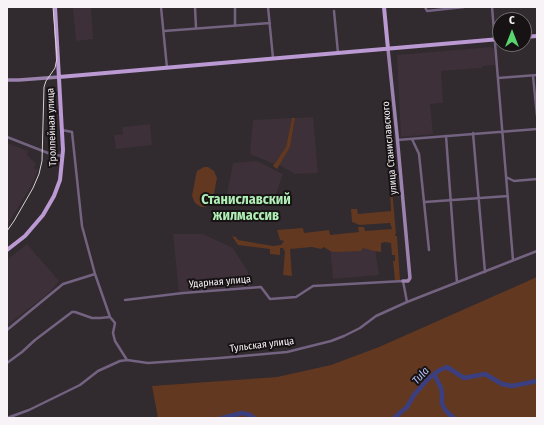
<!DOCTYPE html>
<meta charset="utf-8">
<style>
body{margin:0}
#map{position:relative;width:544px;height:425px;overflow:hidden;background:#312a2e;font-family:"Fira Sans Condensed",sans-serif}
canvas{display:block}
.frame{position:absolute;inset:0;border:8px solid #f8f3f6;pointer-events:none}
.north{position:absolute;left:492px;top:12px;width:40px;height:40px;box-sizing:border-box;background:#171315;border:1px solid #716d6f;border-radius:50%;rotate:0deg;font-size:11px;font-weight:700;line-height:16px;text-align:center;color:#f8f3f6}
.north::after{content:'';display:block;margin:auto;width:14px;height:18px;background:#59d56f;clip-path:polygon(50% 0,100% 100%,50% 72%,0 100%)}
</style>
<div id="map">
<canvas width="544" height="425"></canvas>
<div class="frame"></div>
<div class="north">С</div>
</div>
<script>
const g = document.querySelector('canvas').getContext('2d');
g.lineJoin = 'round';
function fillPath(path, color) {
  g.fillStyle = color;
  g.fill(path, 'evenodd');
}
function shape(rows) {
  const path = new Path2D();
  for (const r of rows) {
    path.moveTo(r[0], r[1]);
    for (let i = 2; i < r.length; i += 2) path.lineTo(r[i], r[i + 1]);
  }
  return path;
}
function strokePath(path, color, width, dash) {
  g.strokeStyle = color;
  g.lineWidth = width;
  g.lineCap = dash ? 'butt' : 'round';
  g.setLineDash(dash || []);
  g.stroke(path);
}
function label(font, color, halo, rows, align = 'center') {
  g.font = font + ' "Fira Sans Condensed",sans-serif';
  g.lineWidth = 4;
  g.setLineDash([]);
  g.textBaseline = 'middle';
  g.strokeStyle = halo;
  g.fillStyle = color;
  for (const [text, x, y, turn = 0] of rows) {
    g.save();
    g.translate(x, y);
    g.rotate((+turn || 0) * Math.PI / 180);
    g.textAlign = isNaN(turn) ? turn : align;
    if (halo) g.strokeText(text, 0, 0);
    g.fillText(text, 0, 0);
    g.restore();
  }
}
fillPath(shape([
 [73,7,91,7,93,39,76,41],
 [491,47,494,49,495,65,483,66,482,68,441,71,443,103,430,104,433,134,401,137,397,55],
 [313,117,318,173,295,174,279,165,290,147,295,118],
 [292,118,286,147,274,164,250,154,253,120],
 [150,124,152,145,116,149,114,135,123,134,122,127],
 [7,143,28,151,27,155,36,164,34,168,38,170,30,188,7,225],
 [257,161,283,174,273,202,225,204,233,163],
 [173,234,203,234,233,248,248,272,251,286,179,292],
 [374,242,379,275,333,279,330,246],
 [27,244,59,281,50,292,9,324,7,322,7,260]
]), '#3d3038');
fillPath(shape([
 [292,118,295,118,290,147,277,169,273,166,286,147],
 [204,167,208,167,214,171,217,178,213,199,212,203,205,207,201,207,195,203,192,196,196,175,197,171],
 [390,187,392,189,396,234,395,234,395,236,397,236,400,280,395,280,393,261,395,261,395,255,392,255,391,243,385,242,381,243,381,252,374,251,363,248,361,251,336,252,330,251,324,247,321,249,312,247,290,249,292,276,283,275,285,252,283,248,280,248,280,255,270,254,270,249,238,245,232,236,236,237,238,240,273,246,281,245,284,241,280,240,277,230,303,228,304,233,329,230,330,235,359,232,358,227,364,227,365,231,392,229,390,223,360,225,352,222,351,209,357,209,358,214,391,211],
 [537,277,537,418,158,418,152,386,277,377,331,365,379,347]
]), '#623820');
strokePath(shape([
 [434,374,441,388,442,394,442,404,446,411,454,418],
 [222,418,242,413,250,415,254,418],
 [394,418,407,407,414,395,428,379,438,371,447,367,464,378,485,374,502,384,512,386,537,381]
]), '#3b3f7f', 4.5);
strokePath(shape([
 [161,7,167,68],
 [195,7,196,28],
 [235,7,235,26],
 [268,7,273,58],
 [425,7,427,11,464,7],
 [492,7,513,260],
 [334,11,338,53],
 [164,31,270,23],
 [533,76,537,116],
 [498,78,537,75],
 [62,130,72,132,82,226,95,274,110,317,115,323,113,333,115,341,127,360],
 [473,133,485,272],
 [446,136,455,259,457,282],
 [7,137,48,153,62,156],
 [412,139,419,154,429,250],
 [397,140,537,129],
 [506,177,514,181,537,179],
 [425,202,508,196],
 [125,300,183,293,261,287,270,299,296,297,313,286,403,281,407,302],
 [7,330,63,284,95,274],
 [7,363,22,352,35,340,72,312,75,312,92,318,100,318,110,317],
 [7,418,29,410,80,385,98,371,120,361,127,360,148,363,220,358,287,352,331,341,344,336,360,328,376,316,407,302,537,251]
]), '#736380', 2.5);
strokePath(shape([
 [388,49,397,135,410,278,408,281,403,281],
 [7,80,19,80,59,77]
]), '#9c82af', 3.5);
strokePath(shape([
 [384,7,388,49],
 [524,37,537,36],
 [59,77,500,39],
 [7,250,25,236,43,215,54,196,60,180,63,150,55,7]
]), '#bb99d3', 4);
strokePath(shape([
 [7,231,14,221,33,188,39,174,42,161,44,87,46,81,55,68,57,58,53,7]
]), '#d5d0d3', 1);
label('10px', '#f8f3f6', '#171315', [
 ["Троллейная улица",52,127,-92],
 ["улица Станиславского",390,148,-95],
 ["Ударная улица",220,282,-5],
 ["Тульская улица",262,345,-7]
]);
label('italic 11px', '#b6bff8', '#171315', [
 ["Tula",421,376,-48]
]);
label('bold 14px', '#afeeb5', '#171315', [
 ["Станиславский",246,200],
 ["жилмассив",246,216]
]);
</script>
